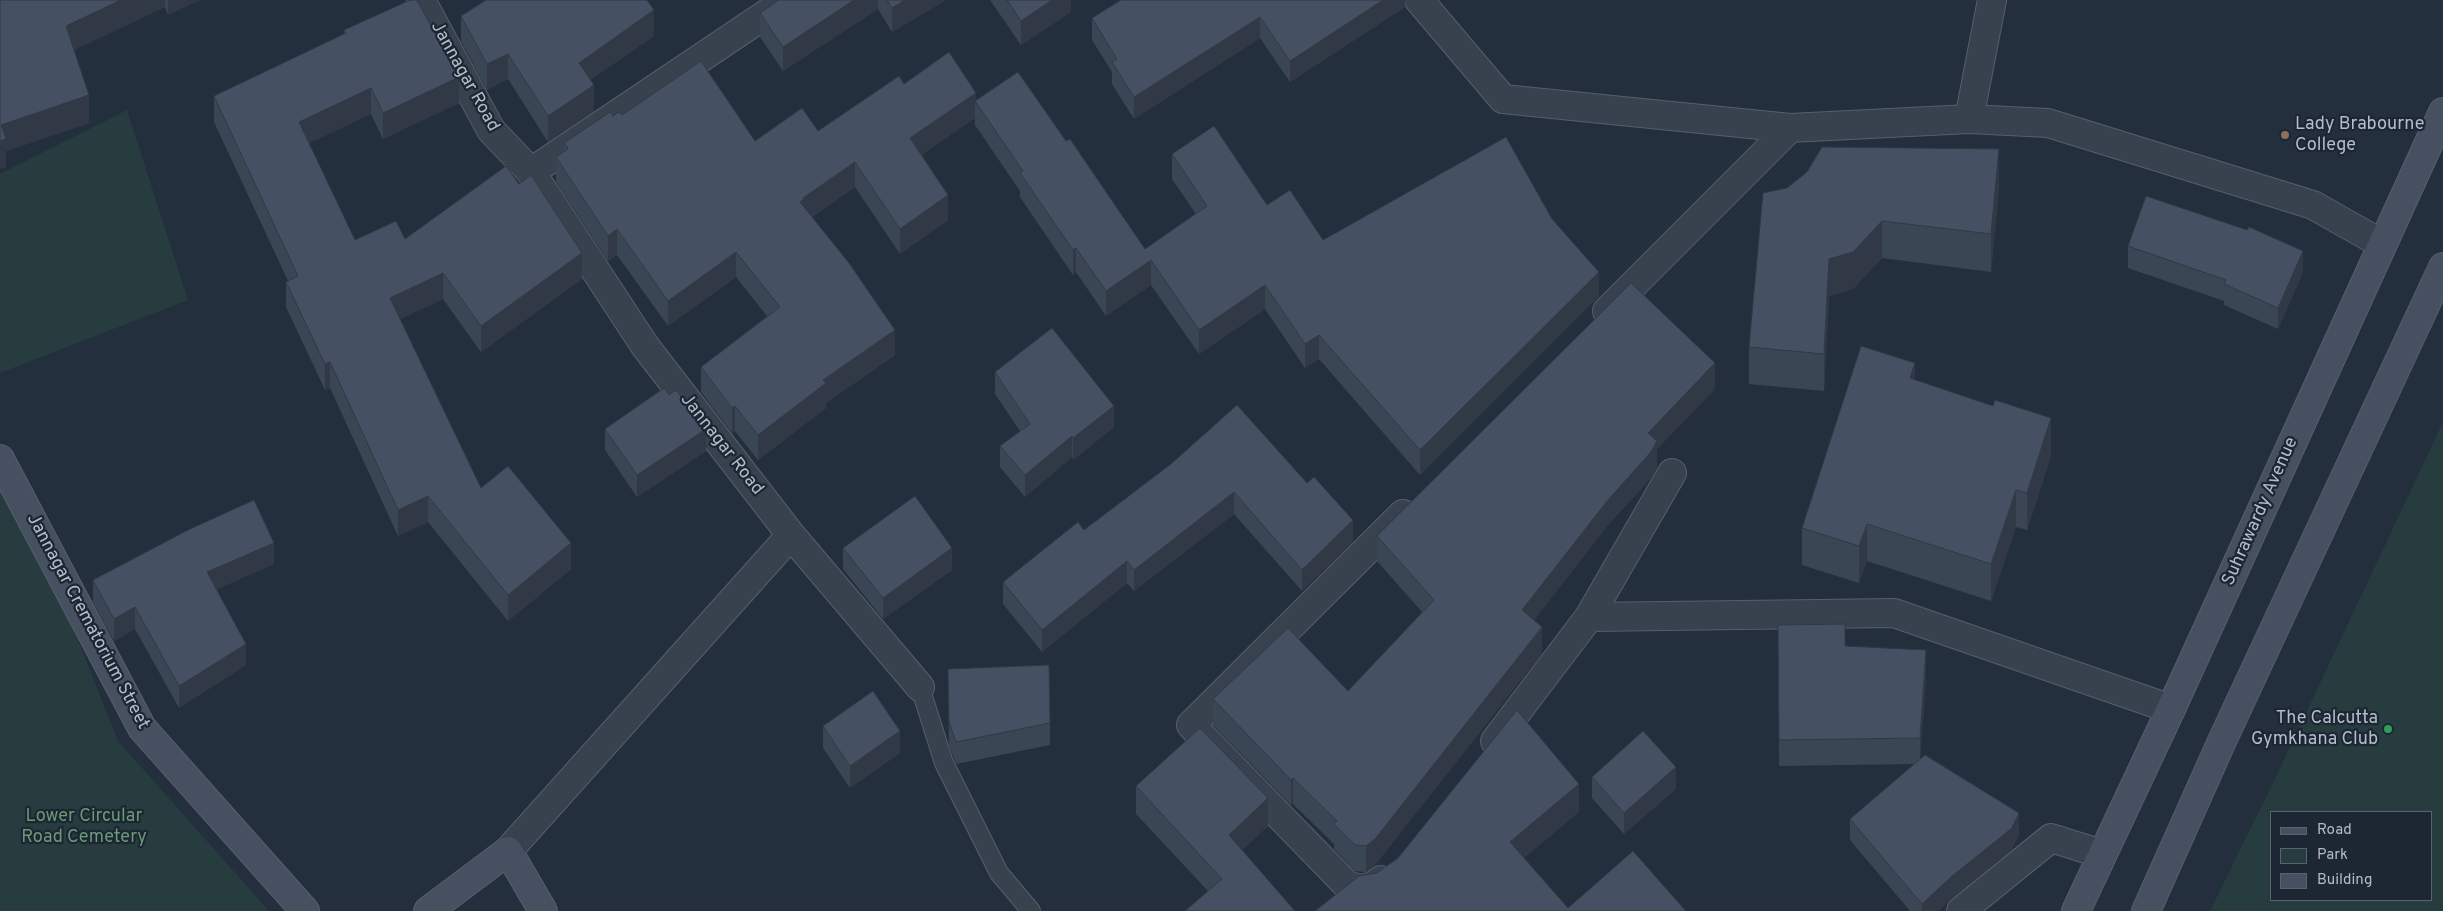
<!DOCTYPE html>
<style>
body{margin:0}
#map{position:relative;width:2443px;height:911px;overflow:hidden;background:#242f3e;font-family:Overpass,sans-serif}
canvas{display:block}
.legend{position:absolute;left:2270px;top:811px;width:162px;height:90px;box-sizing:border-box;background:#1d2633;border:1px solid #59626f;margin:0;padding:6px 9px;list-style:none;font-size:15px;color:#b4bcc9}
.legend li{display:flex;align-items:center;gap:10px;height:25px}
.legend b{width:25px;border:1px solid #59626f}
</style>
<div id="map">
<canvas width="2443" height="911"></canvas>
<ul class="legend">
<li><b style="height:6px;background:#465061"></b>Road</li>
<li><b style="height:14px;background:#263c3f"></b>Park</li>
<li><b style="height:14px;background:#455162"></b>Building</li>
</ul>
</div>
<script>
const g = document.querySelector('canvas').getContext('2d');
g.lineJoin = 'round';
function fillPath(path, color) {
  g.fillStyle = color;
  g.fill(path, 'evenodd');
}
function shape(rows) {
  const path = new Path2D();
  for (const r of rows) {
    path.moveTo(r[0], r[1]);
    for (let i = 2; i < r.length; i += 2) path.lineTo(r[i], r[i + 1]);
  }
  return path;
}
function strokePath(path, color, width, dash) {
  g.strokeStyle = color;
  g.lineWidth = width;
  g.lineCap = dash ? 'butt' : 'round';
  g.setLineDash(dash || []);
  g.stroke(path);
}
function label(font, color, halo, rows, align = 'center') {
  g.font = font + ' Overpass,sans-serif';
  g.lineWidth = 4.5;
  g.setLineDash([]);
  g.textBaseline = 'middle';
  g.strokeStyle = halo;
  g.fillStyle = color;
  for (const [text, x, y, turn = 0] of rows) {
    g.save();
    g.translate(x, y);
    g.rotate((+turn || 0) * Math.PI / 180);
    g.textAlign = isNaN(turn) ? turn : align;
    if (halo) g.strokeText(text, 0, 0);
    g.fillText(text, 0, 0);
    g.restore();
  }
}
fillPath(shape([
 [127,110,188,300,0,373,0,174],
 [2443,422,2443,911,2210,911,2273,783],
 [2272,812,2432,812,2432,900,2272,900],
 [0,445,118,741,269,911,0,911]
]), '#263c3f');
const lane = shape([
 [920,687,944,763,999,873,1031,911]
]);
const street = shape([
 [421,0,491,130,531,172,645,346,791,535,508,851],
 [1419,0,1503,99,1790,128],
 [1969,119,1992,0],
 [531,172,787,0],
 [1607,311,1790,128,1969,119,2048,123,2313,205,2382,244],
 [791,535,920,687],
 [1589,617,1894,613,2171,709],
 [1495,741,1589,617,1672,473],
 [1381,880,1373,886,1360,889,1347,885,1191,725,1403,514],
 [1961,911,2051,838,2102,854]
]);
const secondary = shape([
 [0,459,142,728,305,911],
 [428,911,508,851,543,911],
 [2076,911,2171,709,2443,112],
 [2146,911,2222,741,2443,267]
]);
strokePath(lane, '#565f6c', 20);
strokePath(street, '#565f6c', 30);
strokePath(secondary, '#565f6c', 30);
strokePath(lane, '#38414e', 18);
strokePath(street, '#38414e', 28);
strokePath(secondary, '#465061', 28);
fillPath(shape([
 [0,0,200,0,168,15,165,7,74,50,89,123,6,151,6,167],
 [779,0,946,0,892,32,878,9,783,71,760,37,760,13],
 [990,0,1071,0,1071,12,1021,45],
 [1405,0,1405,7,1290,82,1260,38,1134,119,1112,84,1112,72,1092,40,1092,18],
 [461,16,654,36,590,80,594,111,548,142,508,79,487,90,461,41],
 [344,30,459,103,383,139,371,114,309,143,355,240,405,239,582,279,481,352,443,299,400,319,481,488,571,569,508,621,428,522,398,536,330,388,325,390,286,307,286,282,288,281,214,122,214,96,344,34],
 [904,84,976,100,1066,141,1145,249,1196,214,1172,179,1172,154,1267,205,1323,240,1552,219,1599,296,1420,475,1319,359,1305,368,1265,309,1199,354,1151,285,1106,316,1076,272,1073,275,1020,197,1020,191,975,125,975,118,921,155,948,220,900,254,855,187,812,217,895,355,826,403,826,408,758,460,735,431,732,433,701,392,701,367,767,316,736,277,668,326,617,255,608,261,556,182,556,157,564,151,564,143,613,116,622,115,755,141,818,131],
 [1807,172,1999,187,1991,272,1882,258,1853,289,1829,296,1824,391,1749,384,1749,347,1787,188],
 [2128,246,2303,272,2278,329,2224,305,2224,301,2128,268],
 [995,372,1114,427,1073,460,1072,457,1025,497,1000,467,1000,446,1020,431,995,394],
 [1915,380,2051,456,2027,530,2016,527,1991,601,1867,561,1859,583,1802,565,1802,528],
 [1715,389,1657,449,1657,467,1651,478,1608,525,1534,620,1542,653,1375,865,1366,872,1355,871,1334,849,1334,844,1293,804,1291,805,1213,725,1213,699,1348,691,1422,612,1377,561,1377,536],
 [669,395,706,451,637,497,605,450,605,429],
 [1171,464,1353,542,1302,591,1234,514,1134,591,1127,583,1042,652,1003,604,1003,582,1084,530],
 [843,548,952,570,883,619,843,569],
 [274,564,217,589,246,665,179,708,135,629,114,641,93,602,93,580],
 [1778,625,1845,646,1926,677,1920,759,2019,834,2012,849,1951,899,1938,911,1910,911,1850,840,1850,819,1914,764,1779,766],
 [948,669,1050,723,1050,745,956,764,949,744],
 [823,726,900,753,850,788,823,748],
 [1592,777,1676,789,1624,834,1592,798],
 [1136,786,1268,826,1242,850,1295,911,1208,891,1136,814]
]), '#3b4654');
fillPath(shape([
 [121,0,165,0,165,7,66,54,66,26],
 [168,0,200,0,168,15],
 [854,0,878,0,878,9,783,71,783,47],
 [905,0,946,0,892,32,892,8],
 [1052,0,1071,0,1071,12,1021,45,1021,21],
 [1383,0,1405,0,1405,7,1290,82,1290,61],
 [654,10,654,36,579,88,579,63],
 [1260,17,1260,38,1134,119,1134,97],
 [508,54,508,79,487,90,487,64],
 [459,77,459,103,383,139,383,113],
 [594,85,594,111,548,142,548,116],
 [371,88,371,114,299,148,299,122],
 [976,93,976,103,975,101,975,118,910,163,910,138],
 [89,95,89,123,6,151,6,167,0,169,0,141,1,125],
 [1999,149,1999,187,1991,272,1991,234],
 [855,162,855,187,804,222,800,202,803,198],
 [948,195,948,220,900,254,900,229],
 [1882,221,1882,258,1853,289,1829,296,1824,391,1824,354,1829,259],
 [617,229,617,255,608,261,608,236],
 [1076,248,1076,272,1073,275,1073,250],
 [2303,251,2303,272,2278,329,2278,308],
 [736,252,736,277,668,326,668,301],
 [582,253,582,279,481,352,481,326],
 [1151,260,1151,285,1106,316,1106,291],
 [1599,272,1599,296,1420,475,1420,450],
 [443,273,443,299,390,323,390,298],
 [1265,285,1265,309,1199,354,1199,330],
 [895,330,895,355,826,403,826,408,758,460,758,435,823,380],
 [1319,335,1319,359,1305,368,1305,344],
 [330,362,330,388,325,390,325,364],
 [1715,363,1715,389,1657,449,1657,467,1651,478,1608,525,1522,636,1522,610,1648,433],
 [1915,363,1915,400,1910,378],
 [735,406,735,431,732,433,732,408],
 [1114,406,1114,427,1073,460,1073,438],
 [2051,418,2051,456,2027,530,2027,493],
 [706,429,706,451,637,497,637,475],
 [1072,436,1072,457,1025,497,1025,475],
 [2016,490,2016,527,1991,601,1991,564],
 [1234,492,1234,514,1134,591,1134,570],
 [428,496,428,522,398,536,398,510],
 [1353,520,1353,542,1302,591,1302,570],
 [1867,524,1867,561,1859,583,1859,546],
 [274,543,274,564,207,593,207,572],
 [571,543,571,569,508,621,508,595],
 [952,548,952,570,883,619,883,598],
 [1127,561,1127,583,1042,652,1042,630],
 [135,607,135,629,114,641,114,619],
 [1542,627,1542,653,1375,865,1366,872,1366,846],
 [246,644,246,665,179,708,179,686],
 [1926,650,1926,677,1920,764,1920,738],
 [900,731,900,753,850,788,850,766],
 [1676,767,1676,789,1624,834,1624,813],
 [1293,778,1293,804,1291,805,1291,780],
 [1579,784,1579,812,1510,870,1510,842],
 [1268,798,1268,826,1229,863,1229,835],
 [2019,813,2019,834,2012,849,1951,899,1938,911,1922,911,1922,904]
]), '#303945');
const building = shape([
 [0,0,121,0,66,26,89,95,1,125,6,139,0,141,0,0],
 [410,0,417,0,459,77,383,113,371,88,299,122,355,240,396,221,405,239,506,166,519,184,531,175,582,253,481,326,443,273,390,298,481,488,508,466,571,543,508,595,428,496,398,510,330,362,325,364,286,282,298,276,214,96,346,33,344,30,410,0],
 [486,0,647,0,654,10,579,63,594,85,548,116,508,54,487,64,461,16,486,0],
 [779,0,854,0,783,47,760,13,779,0],
 [887,0,905,0,892,8,887,0],
 [1007,0,1052,0,1021,21,1007,0],
 [1121,0,1383,0,1290,61,1260,17,1134,97,1112,62,1117,59,1092,18,1121,0],
 [949,52,976,93,910,138,948,195,900,229,855,162,803,198,804,199,800,202,849,263,895,330,823,380,826,383,758,435,735,406,732,408,701,367,780,307,736,252,668,301,617,229,608,236,556,157,568,149,564,143,610,112,613,116,619,112,622,115,701,61,755,141,802,108,818,131,899,76,904,84,949,52],
 [1018,72,1066,141,1070,139,1145,249,1207,206,1172,154,1214,126,1267,205,1290,190,1323,240,1506,137,1552,219,1599,272,1420,450,1319,335,1305,344,1265,285,1199,330,1151,260,1106,291,1076,248,1073,250,1020,173,1023,171,975,101,1018,72],
 [1822,147,1999,149,1991,234,1882,221,1853,252,1829,259,1824,354,1749,347,1763,193,1787,188,1807,172,1822,147],
 [2146,196,2247,230,2249,227,2303,251,2278,308,2224,284,2226,280,2128,246,2146,196],
 [1631,283,1715,363,1648,433,1657,441,1651,452,1608,500,1522,610,1542,627,1375,839,1366,846,1355,845,1334,824,1337,821,1293,778,1291,780,1213,699,1288,628,1348,691,1434,600,1377,536,1631,283],
 [1052,328,1114,406,1073,438,1072,436,1025,475,1000,446,1030,424,995,372,1052,328],
 [1861,346,1915,363,1910,378,1993,406,1995,400,2051,418,2027,493,2016,490,1991,564,1867,524,1859,546,1802,528,1861,346],
 [664,388,669,395,676,390,706,429,637,475,605,429,664,388],
 [1237,405,1307,483,1314,477,1353,520,1302,570,1234,492,1134,570,1127,561,1042,630,1003,582,1078,522,1084,530,1171,464,1237,405],
 [915,496,952,548,883,598,843,548,915,496],
 [254,500,274,543,207,572,246,644,179,686,135,607,114,619,93,580,188,530,254,500],
 [1845,624,1845,646,1926,650,1920,738,1779,740,1778,625,1845,624],
 [1049,665,1050,723,956,742,949,722,948,669,1049,665],
 [873,691,900,731,850,766,823,726,873,691],
 [1517,710,1579,784,1510,842,1568,908,1633,851,1686,911,1315,911,1359,876,1377,873,1398,858,1517,710],
 [1200,728,1268,798,1229,835,1295,911,1185,911,1222,879,1136,786,1200,728],
 [1643,731,1676,767,1624,813,1592,777,1643,731],
 [1925,755,2019,813,2012,828,1951,877,1922,904,1850,819,1925,755]
]);
fillPath(building, '#455162');
strokePath(building, '#303945', 1);
for (const [x, y, r, color] of [
 [2285,135,5,"#8d6e63"],
 [2388,729,5,"#2e9e5b"]
]) {
  const dot = new Path2D();
  dot.arc(x, y, r, 0, 2 * Math.PI);
  g.fillStyle = color;
  g.fill(dot);
  strokePath(dot, '#1d2633', 2);
}
label('18px', '#b4bcc9', '#1d2633', [
 ["Jannagar Road",464,77,61],
 ["Jannagar Road",721,445,52],
 ["Suhrawardy Avenue",2261,512,-66],
 ["Jannagar Crematorium Street",87,622,62]
]);
label('18px', '#b4bcc9', '#1d2633', [
 ["Lady Brabourne",2295,125],
 ["College",2295,146],
 ["The Calcutta",2378,719,"right"],
 ["Gymkhana Club",2378,740,"right"]
], 'left');
label('18px', '#6b9a76', '#1d2633', [
 ["Lower Circular",84,817],
 ["Road Cemetery",84,838]
]);
</script>
